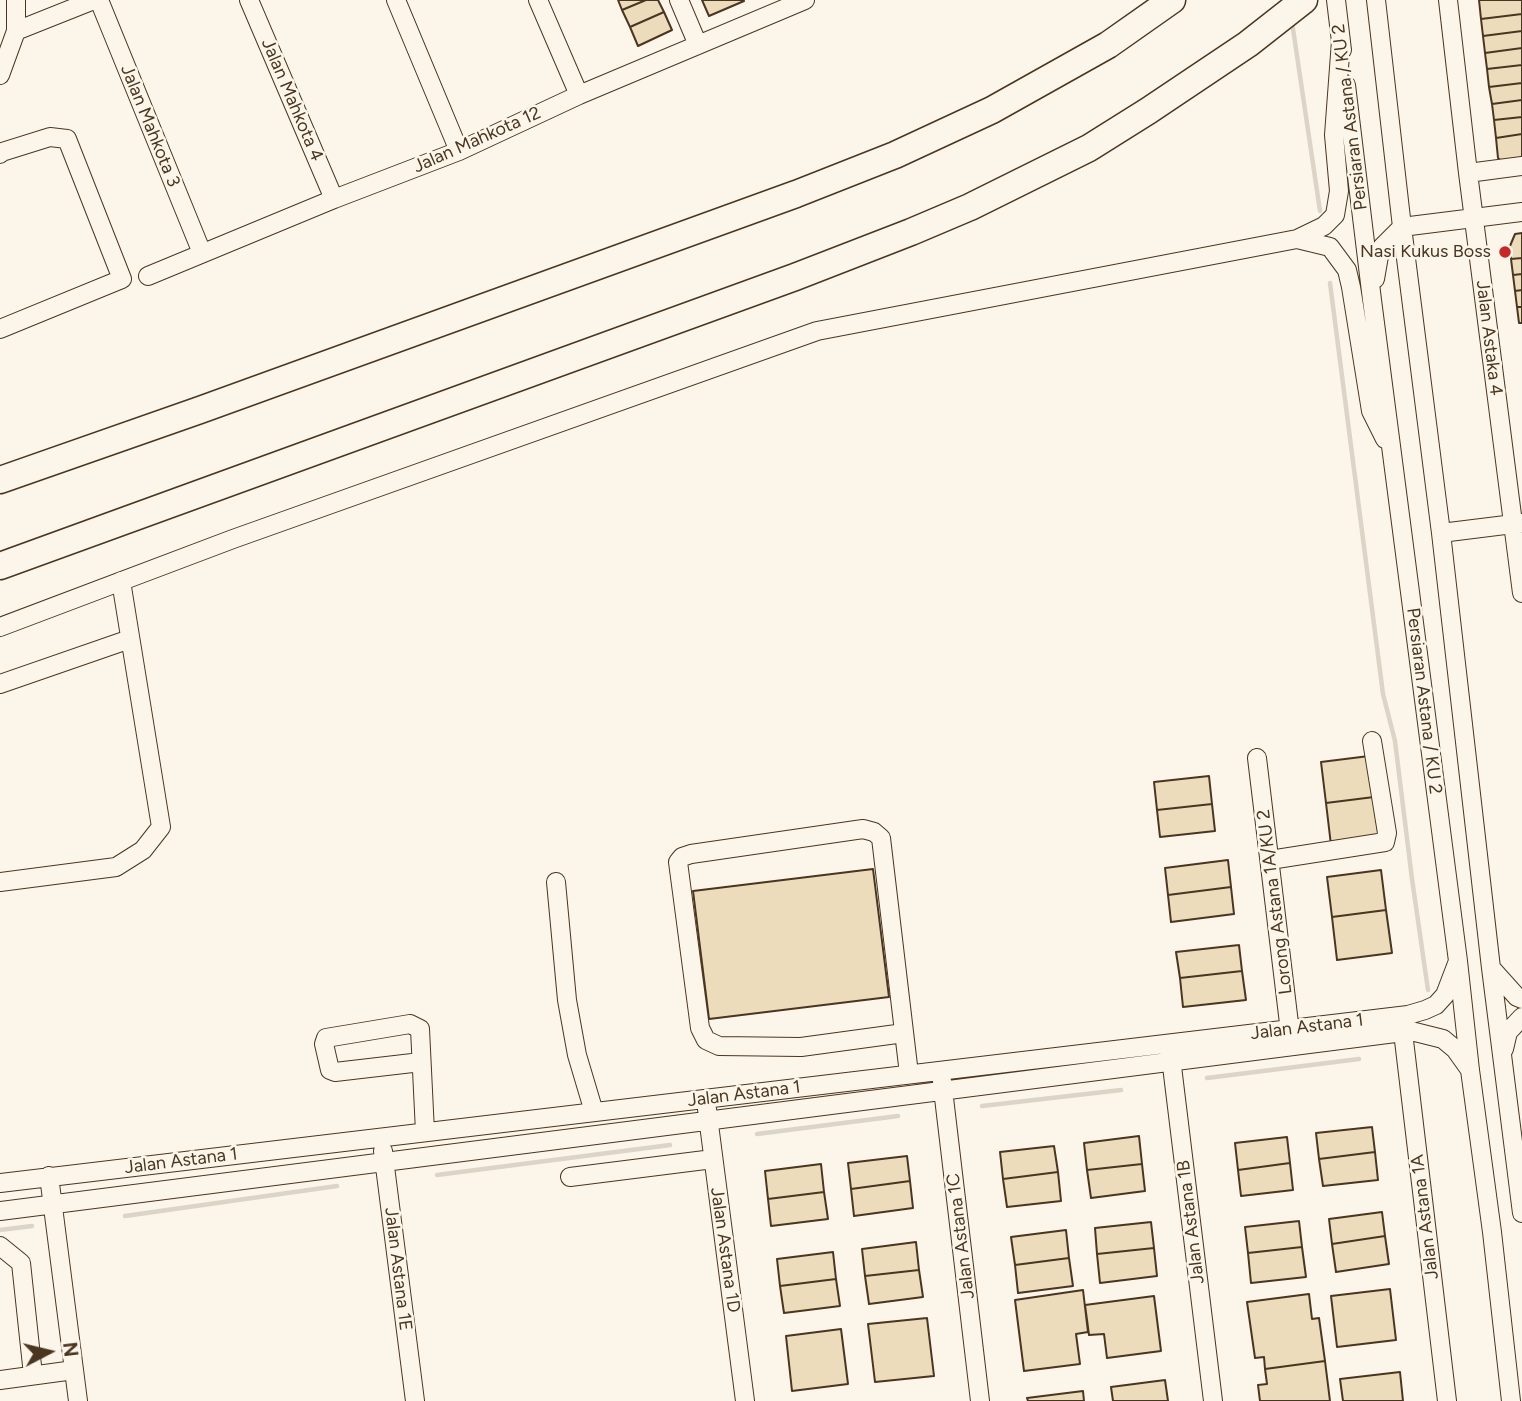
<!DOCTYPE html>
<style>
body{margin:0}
#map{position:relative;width:1522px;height:1401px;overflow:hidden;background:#fbf6e9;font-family:Figtree,sans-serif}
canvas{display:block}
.north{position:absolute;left:14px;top:1317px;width:70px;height:70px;-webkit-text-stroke:5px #fbf6e9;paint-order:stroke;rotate:83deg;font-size:19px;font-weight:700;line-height:28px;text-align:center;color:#4a3520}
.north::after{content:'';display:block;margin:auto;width:24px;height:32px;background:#4a3520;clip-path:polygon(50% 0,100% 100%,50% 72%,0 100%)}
</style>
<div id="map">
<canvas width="1522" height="1401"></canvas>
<div class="north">N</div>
</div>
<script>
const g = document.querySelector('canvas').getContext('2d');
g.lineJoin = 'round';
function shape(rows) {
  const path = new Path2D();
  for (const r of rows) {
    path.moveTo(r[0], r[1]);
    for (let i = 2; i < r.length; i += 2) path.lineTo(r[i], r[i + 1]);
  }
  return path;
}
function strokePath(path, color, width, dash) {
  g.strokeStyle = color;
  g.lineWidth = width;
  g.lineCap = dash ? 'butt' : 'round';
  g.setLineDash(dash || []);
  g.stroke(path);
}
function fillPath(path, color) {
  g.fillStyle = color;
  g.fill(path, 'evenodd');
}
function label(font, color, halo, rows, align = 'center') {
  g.font = font + ' Figtree,sans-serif';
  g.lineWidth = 5;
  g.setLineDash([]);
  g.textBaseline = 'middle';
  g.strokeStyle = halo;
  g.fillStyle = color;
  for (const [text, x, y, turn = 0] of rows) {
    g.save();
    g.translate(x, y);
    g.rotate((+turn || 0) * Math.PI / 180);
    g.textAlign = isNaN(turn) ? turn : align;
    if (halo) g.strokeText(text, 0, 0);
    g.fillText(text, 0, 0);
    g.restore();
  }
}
strokePath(shape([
 [1292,22,1320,211],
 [1330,283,1383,694,1395,741,1412,879,1428,990],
 [1207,1078,1359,1059],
 [982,1106,1121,1090],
 [757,1134,898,1116],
 [437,1175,670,1145],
 [125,1216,337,1186],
 [0,1230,32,1226]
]), '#dcd4c6', 4.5);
const building = shape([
 [618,0,646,0,622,10,618,0],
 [646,0,658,0,664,12,630,27,622,10,646,0],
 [702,0,743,0,744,1,709,16,702,0],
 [1479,0,1522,0,1522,14,1481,19,1479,0],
 [664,12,672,30,638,46,630,27,664,12],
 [1522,14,1522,31,1483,36,1481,19,1522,14],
 [1522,31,1522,48,1485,53,1483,36,1522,31],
 [1522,48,1522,65,1487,69,1485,53,1522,48],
 [1522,65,1522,83,1489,87,1487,69,1522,65],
 [1522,83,1522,100,1492,104,1489,87,1522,83],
 [1522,100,1522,117,1494,120,1492,104,1522,100],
 [1522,117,1522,134,1496,138,1494,120,1522,117],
 [1522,134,1522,163,1506,165,1498,158,1496,138,1522,134],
 [1522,233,1522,258,1511,259,1510,246,1515,234,1522,233],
 [1522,258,1522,274,1513,275,1511,259,1522,258],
 [1522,274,1522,290,1515,291,1513,275,1522,274],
 [1522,290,1522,307,1517,307,1515,291,1522,290],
 [1517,307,1522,307,1522,323,1519,323,1517,307],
 [1369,756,1374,797,1326,803,1321,762,1369,756],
 [1209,776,1212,804,1157,810,1154,782,1209,776],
 [1374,797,1379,839,1331,845,1326,803,1374,797],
 [1212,804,1215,831,1160,837,1157,810,1212,804],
 [1228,860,1231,887,1168,895,1165,868,1228,860],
 [873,869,889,997,709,1019,693,891,873,869],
 [1381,870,1386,910,1332,917,1327,877,1381,870],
 [1231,887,1234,914,1171,922,1168,895,1231,887],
 [1386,910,1392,953,1337,960,1332,917,1386,910],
 [1239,945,1242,971,1180,978,1176,952,1239,945],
 [1242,971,1246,1000,1183,1007,1180,978,1242,971],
 [1372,1127,1375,1152,1319,1159,1316,1133,1372,1127],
 [1139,1136,1142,1164,1087,1170,1084,1143,1139,1136],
 [1287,1137,1290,1163,1238,1170,1235,1143,1287,1137],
 [1054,1146,1058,1172,1003,1179,1000,1152,1054,1146],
 [1375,1152,1378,1180,1323,1186,1319,1159,1375,1152],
 [907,1156,910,1181,851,1189,848,1163,907,1156],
 [1290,1163,1293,1190,1241,1196,1238,1170,1290,1163],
 [821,1164,824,1192,768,1199,765,1171,821,1164],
 [1142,1164,1145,1191,1091,1198,1087,1170,1142,1164],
 [1058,1172,1061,1201,1007,1207,1003,1179,1058,1172],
 [910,1181,913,1208,854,1216,851,1189,910,1181],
 [824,1192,828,1219,771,1226,768,1199,824,1192],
 [1382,1212,1385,1236,1332,1244,1329,1219,1382,1212],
 [1299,1221,1302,1247,1248,1253,1245,1227,1299,1221],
 [1151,1222,1154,1248,1097,1254,1095,1228,1151,1222],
 [1066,1230,1069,1258,1015,1265,1011,1237,1066,1230],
 [1385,1236,1389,1264,1336,1272,1332,1244,1385,1236],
 [916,1242,919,1270,865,1276,862,1249,916,1242],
 [1302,1247,1306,1277,1251,1283,1248,1253,1302,1247],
 [1154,1248,1157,1276,1100,1283,1097,1254,1154,1248],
 [833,1252,836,1279,780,1286,777,1259,833,1252],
 [1069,1258,1073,1286,1018,1293,1015,1265,1069,1258],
 [919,1270,923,1297,869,1304,865,1276,919,1270],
 [836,1279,840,1306,784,1313,780,1286,836,1279],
 [1390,1289,1396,1340,1337,1347,1331,1296,1390,1289],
 [1083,1290,1088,1332,1076,1334,1080,1364,1024,1371,1015,1300,1083,1290],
 [1309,1294,1312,1319,1319,1318,1325,1361,1265,1369,1264,1357,1255,1358,1247,1302,1309,1294],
 [1154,1296,1161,1351,1107,1358,1104,1334,1089,1335,1085,1305,1154,1296],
 [927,1318,934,1376,875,1382,868,1324,927,1318],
 [841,1329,848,1384,792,1391,786,1336,841,1329],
 [1325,1361,1330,1401,1260,1401,1258,1385,1267,1384,1265,1369,1325,1361],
 [1400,1372,1403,1401,1343,1401,1340,1379,1400,1372],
 [1165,1380,1168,1401,1113,1401,1111,1387,1165,1380],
 [1083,1391,1084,1401,1028,1401,1027,1398,1083,1391]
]);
fillPath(building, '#ecdcbc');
strokePath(building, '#4a3520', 2);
const minor = shape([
 [99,0,202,253],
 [249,0,334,199],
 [396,0,459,151],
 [538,0,579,95],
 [679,0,698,45],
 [1336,0,1342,50],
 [1376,0,1402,227,1441,533,1491,968,1522,1213],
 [1448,0,1468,173,1522,593],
 [16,31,94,0],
 [0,75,16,31,16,0],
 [1346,85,1372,300,1458,961,1470,1070,1492,1232,1511,1401],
 [0,154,2,152,50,137,67,139,122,279,0,329],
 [1468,173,1522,166],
 [1297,239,1330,247,1347,270,1351,287,1371,411,1385,439],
 [148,276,334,199,459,151,579,95,805,0],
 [1375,279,1379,256,1382,247,1402,227,1522,212],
 [1441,533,1522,523],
 [0,627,233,539,817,331,1297,239,1324,226,1335,215,1339,191,1334,135,1341,41],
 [0,684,130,639],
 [1257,758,1291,1040],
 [1270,860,1385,842,1387,833,1372,741],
 [0,882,116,867,143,850,161,827,121,581],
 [556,882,567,1000,577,1055,594,1112],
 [1491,968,1517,997,1522,999],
 [1403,1032,1447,1401],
 [904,1033,801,1047,719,1046,706,1040,700,1028,678,862,682,857,691,854,863,829,874,832,881,838,909,1074],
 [1504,1049,1508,1032,1522,1017],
 [1170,1050,1213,1401],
 [421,1062,335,1072,330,1070,324,1044,326,1038,410,1024,420,1029,425,1132],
 [942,1081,980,1401],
 [707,1109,745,1401],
 [383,1151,415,1401],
 [49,1176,78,1401],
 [570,1177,713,1159],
 [0,1183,1408,1015,1425,1010,1436,1005,1445,995,1458,961],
 [0,1211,1411,1031,1443,1039,1455,1049,1470,1070],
 [0,1246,21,1263,33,1375],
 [0,1380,74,1370]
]);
const highway = shape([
 [0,480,200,410,796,194,895,155,992,110,1108,45,1172,0],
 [0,566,795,277,911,232,970,207,1089,148,1148,111,1248,44,1304,0]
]);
strokePath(minor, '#4a3520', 20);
strokePath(highway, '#4a3520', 29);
strokePath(minor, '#fbf6e9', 18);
strokePath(highway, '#fbf6e9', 26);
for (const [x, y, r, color] of [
 [1505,252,7,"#c62828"]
]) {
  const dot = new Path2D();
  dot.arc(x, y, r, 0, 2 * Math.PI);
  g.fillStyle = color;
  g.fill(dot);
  strokePath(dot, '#fbf6e9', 2.5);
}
label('18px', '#4a3520', '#fbf6e9', [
 ["Jalan Mahkota 4",292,100,67],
 ["Persiaran Astana / KU 2",1350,117,-97],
 ["Jalan Mahkota 3",150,126,68],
 ["Jalan Mahkota 12",477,140,-24],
 ["Jalan Astaka 4",1489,338,83],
 ["Persiaran Astana / KU 2",1424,701,83],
 ["Lorong Astana 1A/KU 2",1275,902,-97],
 ["Jalan Astana 1",1307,1027,-7],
 ["Jalan Astana 1",744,1094,-7],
 ["Jalan Astana 1",181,1161,-7],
 ["Jalan Astana 1A",1425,1217,-97],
 ["Jalan Astana 1B",1191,1222,-97],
 ["Jalan Astana 1C",961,1236,-97],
 ["Jalan Astana 1D",725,1250,82],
 ["Jalan Astana 1E",398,1269,83]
]);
label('18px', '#4a3520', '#fbf6e9', [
 ["Nasi Kukus Boss",1491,252]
], 'right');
</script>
